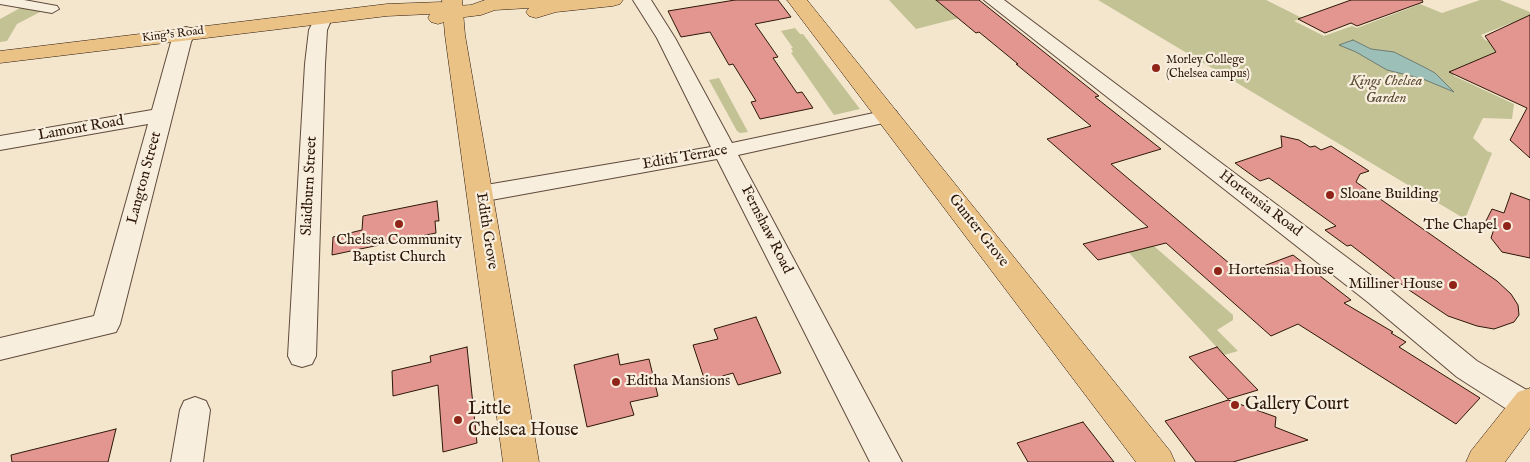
<!DOCTYPE html>
<style>
body{margin:0}
canvas{display:block;background:#f4e5cd}
</style>
<canvas width="1530" height="462"></canvas>
<script>
const g = document.querySelector('canvas').getContext('2d');
g.lineJoin = 'round';
function fillPath(path, color) {
  g.fillStyle = color;
  g.fill(path, 'evenodd');
}
function shape(rows) {
  const path = new Path2D();
  for (const r of rows) {
    path.moveTo(r[0], r[1]);
    for (let i = 2; i < r.length; i += 2) path.lineTo(r[i], r[i + 1]);
  }
  return path;
}
function strokePath(path, color, width, dash) {
  g.strokeStyle = color;
  g.lineWidth = width;
  g.lineCap = dash ? 'butt' : 'round';
  g.setLineDash(dash || []);
  g.stroke(path);
}
function label(font, color, halo, rows, align = 'center') {
  g.font = font + ' "IM FELL English",serif';
  g.lineWidth = 4.5;
  g.setLineDash([]);
  g.textBaseline = 'middle';
  g.strokeStyle = halo;
  g.fillStyle = color;
  for (const [text, x, y, turn = 0] of rows) {
    g.save();
    g.translate(x, y);
    g.rotate((+turn || 0) * Math.PI / 180);
    g.textAlign = isNaN(turn) ? turn : align;
    if (halo) g.strokeText(text, 0, 0);
    g.fillText(text, 0, 0);
    g.restore();
  }
}
fillPath(shape([
 [889,0,936,0,959,18,916,29],
 [1098,0,1266,0,1302,18,1294,21,1324,36,1352,26,1357,28,1420,4,1442,13,1480,0,1500,0,1530,12,1530,29,1511,23,1481,35,1485,40,1525,59,1452,71,1454,76,1514,104,1512,119,1483,118,1473,138,1487,151,1492,153,1465,219],
 [22,7,42,11,17,24,7,41,0,42,0,19],
 [795,28,800,34,803,34,860,109,834,115,791,53,793,52,791,48,793,48,781,31],
 [719,78,748,132,740,133,737,131,709,80],
 [1139,233,1233,315,1233,320,1217,330,1238,351,1224,355,1117,240]
]), '#c2c294');
const water = shape([
 [1353,40,1371,49,1394,52,1426,68,1435,73,1454,92,1423,79,1387,70,1356,52,1339,45,1353,40]
]);
fillPath(water, '#9cbfb7');
strokePath(water, '#707c72', 1);
const building = shape([
 [735,0,778,0,791,17,755,24,778,57,773,58,797,93,802,92,813,108,760,119,751,102,756,101,733,64,729,65,710,32,681,37,668,11,735,0],
 [936,0,979,0,1099,96,1095,97,1161,149,1111,164,1242,274,1293,255,1351,300,1344,303,1393,332,1391,333,1406,342,1399,347,1480,398,1456,424,1298,324,1271,336,1166,243,1098,260,1083,244,1148,227,1047,139,1091,126,1016,64,1018,64,979,32,976,33,936,0],
 [1351,0,1422,0,1423,2,1357,26,1351,23,1325,33,1298,19,1351,0],
 [1530,15,1530,158,1510,140,1527,108,1449,72,1496,52,1485,36,1530,15],
 [1281,136,1299,140,1310,147,1315,146,1321,150,1331,146,1369,171,1360,174,1356,182,1497,281,1511,294,1518,305,1519,315,1514,322,1494,329,1477,326,1448,316,1409,290,1351,245,1347,246,1325,230,1336,226,1269,178,1260,181,1235,163,1282,147,1281,136],
 [1511,193,1530,200,1530,258,1502,252,1491,238,1494,229,1484,225,1492,209,1504,213,1511,193],
 [437,201,439,221,435,221,436,233,332,255,333,237,362,230,363,216,437,201],
 [756,317,781,373,738,385,733,373,705,381,693,345,718,339,714,329,756,317],
 [467,347,477,443,443,452,438,385,393,396,392,371,431,362,430,356,467,347],
 [1217,347,1224,355,1258,390,1228,399,1189,357,1217,347],
 [618,354,620,365,649,359,658,396,630,402,634,415,587,427,574,365,618,354],
 [1228,400,1276,417,1275,427,1308,440,1233,462,1196,462,1165,421,1228,400],
 [1083,422,1114,462,1028,462,1017,443,1083,422],
 [116,429,108,462,12,462,11,455,116,429]
]);
fillPath(building, '#e39690');
strokePath(building, '#2d180a', 1);
const pedestrian = shape([
 [0,0,24,0,57,6,59,9,52,13,0,4,0,0]
]);
const minor = shape([
 [633,0,651,0,675,38,732,143,888,110,896,111,899,116,896,121,888,122,738,155,902,462,870,462,717,159,480,202,472,199,468,194,472,189,480,186,711,147,657,38,633,0],
 [984,0,1004,0,1389,289,1477,361,1530,392,1530,418,1527,419,1516,415,1457,377,1369,303,984,0],
 [323,13,329,14,332,18,327,30,325,64,316,356,312,364,302,367,292,364,288,356,305,64,309,30,317,14,323,13],
 [186,27,193,29,195,33,191,42,120,324,116,332,0,360,0,338,94,316,148,124,0,150,0,136,152,110,171,42,179,29,186,27],
 [195,397,206,401,210,410,203,462,171,462,180,410,184,401,195,397]
]);
const primary = shape([
 [485,0,623,0,620,4,613,6,556,12,536,18,529,16,526,12,529,8,495,10,481,15,457,18,438,24,431,22,428,18,430,14,387,16,0,63,0,51,387,4,441,2,455,6,471,5,485,0],
 [1530,388,1530,428,1505,462,1466,462,1471,451,1518,392,1530,388]
]);
const trunk = shape([
 [442,0,462,0,465,35,539,462,503,462,445,35,442,0],
 [787,0,807,0,1170,451,1175,462,1136,462,787,0]
]);
strokePath(pedestrian, '#5f4b3b', 2);
strokePath(minor, '#5f4b3b', 2);
strokePath(primary, '#2d180a', 1);
strokePath(trunk, '#2d180a', 1);
fillPath(pedestrian, '#f8eede');
fillPath(minor, '#f8eede');
fillPath(primary, '#eac286');
fillPath(trunk, '#eac286');
for (const [x, y, r, color] of [
 [1156,68,5,"#8f2418"],
 [1330,195,5,"#8f2418"],
 [399,224,5,"#8f2418"],
 [1507,226,5,"#8f2418"],
 [1218,271,5,"#8f2418"],
 [1453,285,5,"#8f2418"],
 [616,382,5,"#8f2418"],
 [1235,405,5,"#8f2418"],
 [458,420,5,"#8f2418"]
]) {
  const dot = new Path2D();
  dot.arc(x, y, r, 0, 2 * Math.PI);
  g.fillStyle = color;
  g.fill(dot);
  strokePath(dot, '#f8eede', 2);
}
label('12px', '#2d180a', '#f8eede', [
 ["King's Road",173,35,-7]
]);
label('12px', '#2d180a', '#f8eede', [
 ["Morley College",1166,61],
 ["(Chelsea campus)",1166,75]
], 'left');
label('italic 15px', '#5a4b33', '#f8eede', [
 ["Kings Chelsea",1386,82],
 ["Garden",1386,99]
]);
label('15px', '#2d180a', '#f8eede', [
 ["Lamont Road",81,129,-10],
 ["Edith Terrace",685,158,-10],
 ["Langton Street",145,178,-75],
 ["Slaidburn Street",310,186,-87],
 ["Hortensia Road",1260,204,37],
 ["Fernshaw Road",766,230,63],
 ["Edith Grove",486,231,81],
 ["Gunter Grove",978,231,52]
]);
label('15px', '#2d180a', '#f8eede', [
 ["Sloane Building",1340,195],
 ["The Chapel",1497,226,"right"],
 ["Chelsea Community",399,241,"center"],
 ["Baptist Church",399,258,"center"],
 ["Hortensia House",1228,271],
 ["Milliner House",1443,285,"right"],
 ["Editha Mansions",626,382]
], 'left');
label('18px', '#2d180a', '#f8eede', [
 ["Gallery Court",1245,405],
 ["Little",468,410],
 ["Chelsea House",468,431]
], 'left');
</script>
